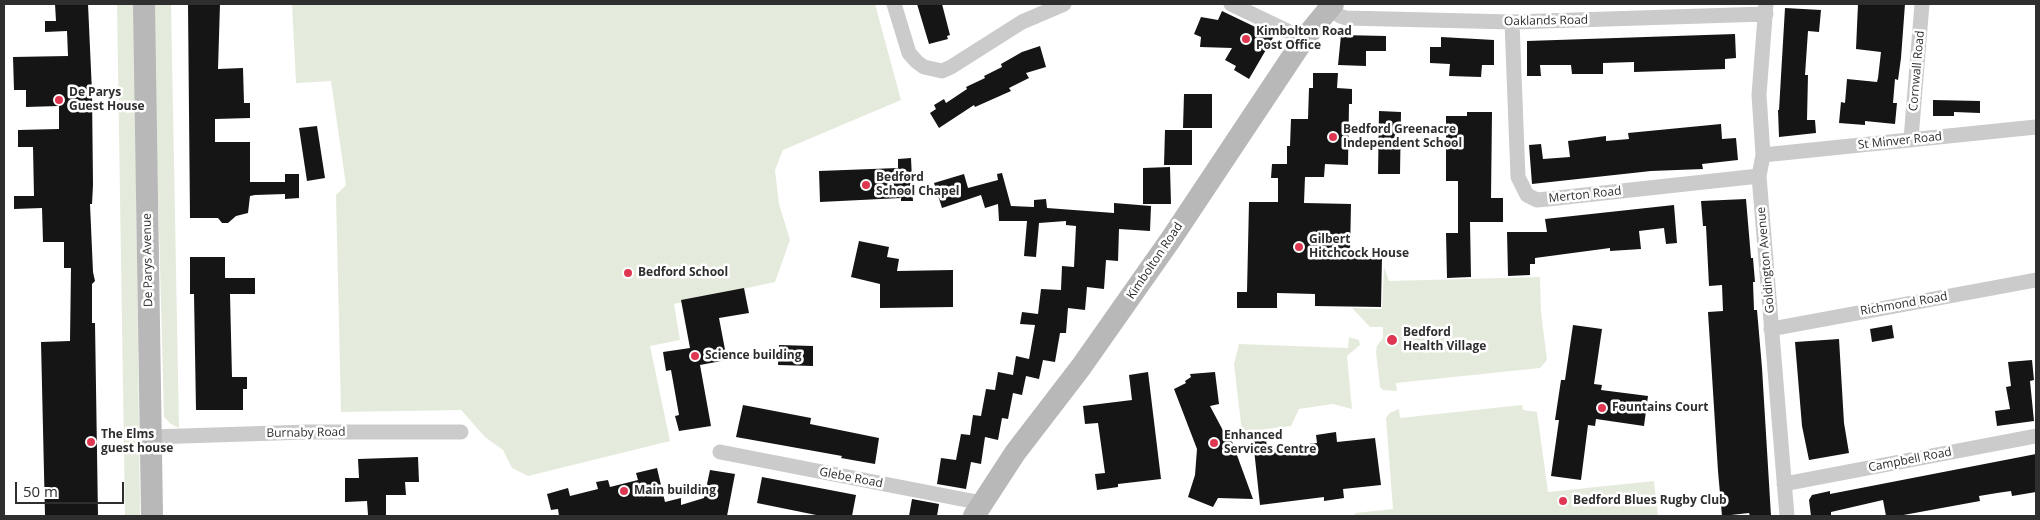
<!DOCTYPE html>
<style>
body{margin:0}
#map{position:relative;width:2040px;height:520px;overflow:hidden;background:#fff;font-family:"Open Sans",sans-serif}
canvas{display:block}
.frame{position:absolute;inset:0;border:5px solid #2e2e2e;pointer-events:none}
.scale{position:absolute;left:15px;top:482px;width:109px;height:22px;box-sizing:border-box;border:2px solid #2e2e2e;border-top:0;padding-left:6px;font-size:15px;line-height:18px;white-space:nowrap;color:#2e2e2e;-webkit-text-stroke:4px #fff;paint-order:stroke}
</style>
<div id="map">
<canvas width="2040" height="520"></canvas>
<div class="frame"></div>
<div class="scale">50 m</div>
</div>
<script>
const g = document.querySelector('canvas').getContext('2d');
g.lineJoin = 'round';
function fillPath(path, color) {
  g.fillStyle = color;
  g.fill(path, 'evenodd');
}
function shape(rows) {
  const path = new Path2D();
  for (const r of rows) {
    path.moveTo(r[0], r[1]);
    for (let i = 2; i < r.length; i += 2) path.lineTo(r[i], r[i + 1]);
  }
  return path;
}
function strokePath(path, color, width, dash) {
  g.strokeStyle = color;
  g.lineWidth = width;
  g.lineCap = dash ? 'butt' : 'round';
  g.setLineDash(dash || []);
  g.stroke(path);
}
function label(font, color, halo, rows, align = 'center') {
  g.font = font + ' "Open Sans",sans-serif';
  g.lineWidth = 5;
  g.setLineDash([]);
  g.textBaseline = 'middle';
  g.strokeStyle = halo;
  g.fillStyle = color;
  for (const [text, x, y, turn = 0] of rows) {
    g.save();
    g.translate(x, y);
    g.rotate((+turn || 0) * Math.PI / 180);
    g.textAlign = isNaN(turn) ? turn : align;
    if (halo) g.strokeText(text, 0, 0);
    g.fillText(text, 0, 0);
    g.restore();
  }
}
fillPath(shape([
 [117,4,134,4,140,516,125,516],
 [153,4,171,4,179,428,171,424,164,417],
 [292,4,875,4,901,100,783,150,775,170,779,204,790,240,775,282,674,304,680,340,650,346,670,441,528,476,512,468,503,450,485,437,461,410,341,412,336,195,346,185,331,81,296,83],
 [1384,267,1389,281,1540,277,1541,312,1547,360,1540,368,1396,383,1397,391,1383,390,1380,387,1376,352,1377,346,1383,338,1383,327,1370,327,1352,308,1382,309],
 [1349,337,1359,340,1360,345,1347,356,1352,409,1333,404,1299,409,1291,426,1242,432,1234,364,1239,344,1348,348],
 [1522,405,1523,410,1537,412,1548,492,1654,481,1658,516,1355,516,1355,513,1393,509,1386,418,1390,413,1399,409,1400,418]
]), '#e5ebdc');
fillPath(shape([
 [55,4,88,4,92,92,93,185,92,204,90,204,93,272,95,281,92,284,92,323,95,323,98,516,45,516,41,342,70,341,71,268,64,268,64,242,43,242,42,208,14,209,14,196,34,196,33,147,18,147,18,130,59,129,59,106,26,107,26,90,14,90,13,57,68,56,67,31,45,32,45,21,56,21],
 [188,4,220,4,218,69,243,68,244,103,250,103,250,118,215,119,215,142,250,142,250,182,285,182,285,174,299,174,299,198,285,199,285,194,255,195,250,196,248,213,236,216,228,223,222,223,218,218,190,218],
 [917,4,942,4,950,35,947,36,948,39,929,44],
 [1858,4,1905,4,1901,58,1898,80,1895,79,1893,103,1897,103,1895,124,1865,121,1865,125,1839,123,1841,102,1845,103,1847,79,1877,82,1878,78,1881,52,1856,49],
 [1785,8,1821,10,1819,32,1808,31,1805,75,1808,75,1807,120,1815,120,1816,133,1779,137,1778,110,1779,110],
 [1222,11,1274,36,1249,79,1234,70,1236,66,1225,60,1232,48,1200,47,1201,37,1194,34,1201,17,1218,20],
 [1735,34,1736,58,1725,59,1725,69,1634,72,1634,62,1603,63,1603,74,1572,74,1571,65,1540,65,1541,76,1527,76,1527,41],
 [1341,35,1386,36,1386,51,1366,51,1366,66,1338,65],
 [1441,37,1494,40,1494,65,1482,65,1481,77,1449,76,1450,64,1430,63,1430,47,1441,47],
 [1040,46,1046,67,1026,73,1029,78,1009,88,1011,91,975,107,974,105,939,128,930,113,936,109,934,105,944,99,946,103,967,89,966,87,985,78,984,76,1002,67,1001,64,1022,52],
 [1313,73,1338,73,1337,88,1352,89,1352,104,1349,104,1348,165,1325,164,1324,177,1305,177,1304,203,1351,204,1350,254,1382,256,1381,307,1315,306,1315,294,1277,293,1277,308,1237,308,1237,292,1247,292,1249,202,1278,202,1278,178,1271,178,1272,164,1287,164,1287,146,1290,146,1291,119,1308,119,1309,88,1313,88],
 [1184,94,1212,94,1212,128,1183,128],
 [1933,100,1980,101,1980,113,1954,112,1954,116,1933,116],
 [1379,111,1401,112,1400,174,1378,174],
 [1467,112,1492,112,1491,198,1503,198,1503,222,1470,222,1471,277,1447,278,1446,233,1458,233,1458,181,1446,181,1446,116,1467,116],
 [1721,124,1722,139,1736,138,1738,160,1702,164,1703,169,1651,171,1532,184,1529,145,1541,144,1543,159,1570,157,1568,141,1606,136,1606,141,1629,139,1628,133],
 [317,126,325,178,307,181,299,128],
 [1165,130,1192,130,1192,165,1164,165],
 [911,158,913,201,901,201,901,198,820,202,819,171,898,168,898,159],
 [1170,167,1171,204,1143,204,1143,168],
 [1002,173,1011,206,1034,207,1034,200,1046,199,1047,208,1114,213,1114,203,1151,206,1150,231,1119,229,1118,261,1106,260,1104,289,1087,287,1085,310,1068,308,1066,333,1060,333,1055,362,1043,360,1039,379,1026,376,1022,395,1013,393,1008,419,1002,418,998,440,985,437,981,464,971,462,966,489,937,484,941,458,956,460,961,434,970,435,973,415,981,416,986,389,995,390,998,372,1013,375,1016,356,1029,359,1035,325,1020,324,1022,312,1038,314,1041,289,1061,290,1062,266,1074,267,1076,226,1066,225,1066,221,1039,223,1036,257,1024,256,1027,221,999,221,998,204,985,208,981,195,942,208,934,183,964,174,968,188,998,180,997,174],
 [1746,199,1751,258,1753,258,1755,282,1753,282,1754,310,1757,310,1762,368,1771,516,1750,516,1749,513,1722,516,1718,471,1708,312,1723,311,1722,285,1709,286,1706,226,1703,226,1701,201],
 [1674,205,1677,243,1666,244,1664,228,1639,231,1641,249,1610,251,1610,248,1535,258,1535,264,1530,264,1530,275,1508,276,1507,232,1547,232,1545,219],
 [859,241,889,247,887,257,899,259,897,271,953,270,953,307,880,308,880,284,851,277],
 [190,257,225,257,225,278,255,278,255,294,230,294,232,377,247,377,247,389,243,389,243,410,196,410,194,294,190,294],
 [744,288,749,313,719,318,727,360,700,365,711,426,679,431,675,416,679,415,671,370,666,371,663,352,690,348,681,300],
 [1573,325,1602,329,1594,384,1602,385,1601,390,1648,396,1644,426,1596,419,1595,426,1588,425,1581,480,1551,476,1559,420,1555,420,1561,380,1565,380],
 [1892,325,1894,338,1872,342,1870,329],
 [1839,339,1844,423,1849,453,1809,460,1802,426,1795,342],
 [779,345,813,346,813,366,778,365],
 [2032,360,2034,380,2030,381,2034,421,1997,426,1995,411,2010,409,2006,387,2011,386,2008,362],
 [1148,372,1161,479,1118,484,1118,487,1097,490,1095,474,1105,473,1098,423,1085,424,1083,406,1132,400,1129,375],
 [1215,372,1219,404,1210,406,1227,438,1230,436,1253,499,1218,498,1213,507,1188,497,1195,475,1197,449,1174,389,1186,383,1185,381,1191,377,1190,374],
 [743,405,811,418,810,424,879,438,875,464,841,458,842,456,736,437],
 [1336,432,1337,442,1375,438,1381,485,1343,489,1344,498,1324,501,1324,497,1260,505,1253,440,1266,439,1267,449,1317,443,1316,435],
 [2036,454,2036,492,2012,496,2011,491,1997,493,1979,496,1980,501,1898,516,1886,516,1883,500,1831,512,1831,515,1811,516,1809,500,1812,495,1830,491,1830,494],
 [418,457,419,482,405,482,406,495,386,495,386,515,368,515,367,501,345,502,345,478,359,478,358,459],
 [657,468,665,502,681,498,681,505,704,498,710,470,735,474,727,516,559,516,558,509,551,510,547,494,568,488,570,496,598,489,596,482,608,480,610,487,638,480,636,473],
 [762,477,856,495,852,516,821,516,757,503],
 [912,499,939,504,937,516,909,516]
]), '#151515');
strokePath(shape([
 [894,4,909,53,917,62,924,67,942,71,951,67,1022,22,1064,4],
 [1231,4,1304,39],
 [1766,4,1759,95,1763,155,1759,176,1787,516],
 [1330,8,1340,16,1346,18,1512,22,1766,14],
 [1512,22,1518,177,1527,195,1537,200,1548,199,1759,176],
 [1911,139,1922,4],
 [1763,155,2036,127],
 [1771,329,2036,280],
 [151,437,308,432,461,432],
 [720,452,982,503],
 [1784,484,2036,436]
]), '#cbcbcb', 15);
strokePath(shape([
 [144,4,152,516],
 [974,516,1015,453,1081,367,1171,239,1304,39,1333,4]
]), '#b8b8b8', 22);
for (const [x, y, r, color] of [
 [1246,39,5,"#df3751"],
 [59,100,5,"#df3751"],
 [1333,137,5,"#df3751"],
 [866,185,5,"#df3751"],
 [1299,247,5,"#df3751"],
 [628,273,5,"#df3751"],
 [1392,340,6,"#df3751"],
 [695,356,5,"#df3751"],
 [1602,408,5,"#df3751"],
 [91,442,5,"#df3751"],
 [1214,443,5,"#df3751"],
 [624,491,5,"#df3751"],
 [1563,501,5,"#df3751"]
]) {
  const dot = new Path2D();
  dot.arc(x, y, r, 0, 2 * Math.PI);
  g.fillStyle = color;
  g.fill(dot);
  strokePath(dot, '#fff', 2);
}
label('12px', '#2e2e2e', '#fff', [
 ["Oaklands Road",1546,21,-1],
 ["Cornwall Road",1917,71,-85],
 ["St Minver Road",1900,141,-6],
 ["Merton Road",1585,195,-6],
 ["De Parys Avenue",148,260,-91],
 ["Goldington Avenue",1766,260,-95],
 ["Kimbolton Road",1155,261,-56],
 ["Richmond Road",1904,304,-10],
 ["Burnaby Road",306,433,-1],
 ["Campbell Road",1910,460,-11],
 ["Glebe Road",851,478,11]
]);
label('bold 12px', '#2e2e2e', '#fff', [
 ["Kimbolton Road",1256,32],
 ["Post Office",1256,46],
 ["De Parys",69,93],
 ["Guest House",69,107],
 ["Bedford Greenacre",1343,130],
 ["Independent School",1343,144],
 ["Bedford",876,178],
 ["School Chapel",876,192],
 ["Gilbert",1309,240],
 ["Hitchcock House",1309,254],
 ["Bedford School",638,273],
 ["Bedford",1403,333],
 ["Health Village",1403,347],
 ["Science building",705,356],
 ["Fountains Court",1612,408],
 ["The Elms",101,435],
 ["guest house",101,449],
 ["Enhanced",1224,436],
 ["Services Centre",1224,450],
 ["Main building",634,491],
 ["Bedford Blues Rugby Club",1573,501]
], 'left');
</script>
